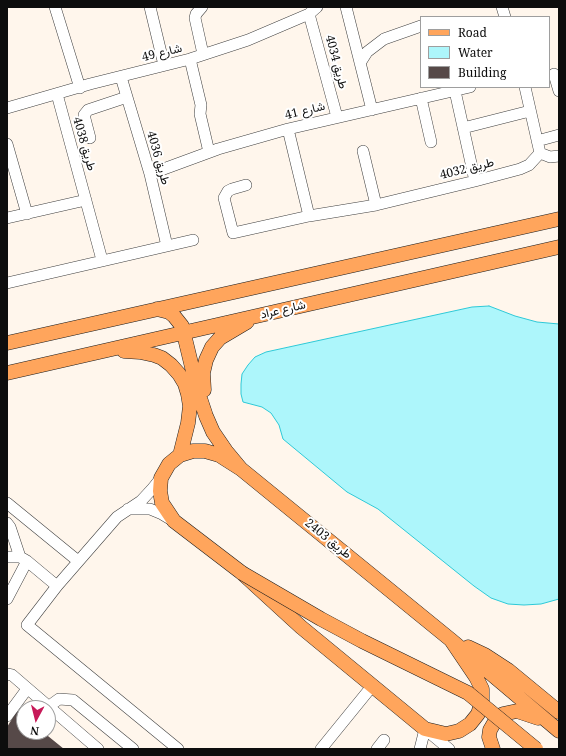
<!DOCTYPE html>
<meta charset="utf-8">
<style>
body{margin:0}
#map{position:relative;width:566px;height:756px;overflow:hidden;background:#fff6ec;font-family:"Noto Serif",serif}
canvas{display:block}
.frame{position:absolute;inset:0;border:8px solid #0d0d0d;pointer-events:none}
.legend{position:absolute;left:420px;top:16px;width:130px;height:72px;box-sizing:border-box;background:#fff;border:1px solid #9e9e9e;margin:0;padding:5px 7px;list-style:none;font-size:12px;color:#0d0d0d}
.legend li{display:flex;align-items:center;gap:8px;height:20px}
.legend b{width:20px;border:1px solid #9e9e9e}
.north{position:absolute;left:16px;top:700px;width:40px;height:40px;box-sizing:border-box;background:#fff;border:1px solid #9e9e9e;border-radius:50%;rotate:187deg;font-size:11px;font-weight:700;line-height:16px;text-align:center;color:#0d0d0d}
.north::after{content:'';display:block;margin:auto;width:14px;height:18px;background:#c71a59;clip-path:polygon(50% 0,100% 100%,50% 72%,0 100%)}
</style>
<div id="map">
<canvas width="566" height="756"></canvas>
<div class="frame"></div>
<ul class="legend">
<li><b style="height:5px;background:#ffa55c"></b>Road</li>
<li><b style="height:11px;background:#adf6fb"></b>Water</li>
<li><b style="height:11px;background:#564948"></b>Building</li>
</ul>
<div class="north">N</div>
</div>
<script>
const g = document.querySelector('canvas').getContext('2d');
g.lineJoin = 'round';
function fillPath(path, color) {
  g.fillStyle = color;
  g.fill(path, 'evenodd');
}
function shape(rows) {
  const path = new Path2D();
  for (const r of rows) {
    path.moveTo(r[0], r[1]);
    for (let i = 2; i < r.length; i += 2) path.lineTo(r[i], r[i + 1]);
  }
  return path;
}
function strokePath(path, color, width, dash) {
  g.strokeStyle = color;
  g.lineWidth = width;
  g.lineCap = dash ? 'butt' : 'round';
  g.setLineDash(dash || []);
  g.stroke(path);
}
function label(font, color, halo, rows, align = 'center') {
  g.font = font + ' "Noto Serif",Vazirmatn,serif';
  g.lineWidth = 4;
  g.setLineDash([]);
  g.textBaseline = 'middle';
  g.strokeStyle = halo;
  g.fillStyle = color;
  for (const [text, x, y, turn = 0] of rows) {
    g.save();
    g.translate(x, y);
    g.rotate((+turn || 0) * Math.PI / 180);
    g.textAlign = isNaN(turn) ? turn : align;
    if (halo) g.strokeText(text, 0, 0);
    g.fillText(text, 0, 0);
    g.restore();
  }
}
const water = shape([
 [489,306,515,316,537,322,559,324,559,599,541,604,524,605,508,604,491,598,474,586,378,509,347,492,283,439,279,425,271,413,262,407,243,402,241,394,241,384,242,374,248,365,255,357,266,352,472,307,489,306]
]);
fillPath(water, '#adf6fb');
strokePath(water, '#2ec9d7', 1);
fillPath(shape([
 [17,711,24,717,24,732,43,732,64,749,7,749,7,727]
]), '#564948');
const minor = shape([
 [55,7,80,88],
 [150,7,164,65],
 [202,7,196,14,195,18,203,54],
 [346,7,372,110],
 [502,7,505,17],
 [309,14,337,117],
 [190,59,201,105,200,114,209,152],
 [360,63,367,52,384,39,421,26],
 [554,74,559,91],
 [525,87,540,153],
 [455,91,475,181],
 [57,94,102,260],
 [421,98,431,142],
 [7,108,90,84,190,59,248,40,309,14,317,7],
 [463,128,530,111],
 [288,129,309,216],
 [90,138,84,115,88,110,127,97],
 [537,141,559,135],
 [7,144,27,214],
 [363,151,376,205],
 [540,153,550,157,559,156],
 [150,174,218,149,288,129,470,87],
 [246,185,232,189,228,191,224,198,233,233,309,216,376,205,475,181,520,169,529,165,540,153],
 [7,218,86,200],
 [167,246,193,240],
 [7,283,167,246,150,174,121,77],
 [161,478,153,488,141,501,117,517,57,586,27,625,178,749],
 [7,503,78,561],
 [128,509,150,509,162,514,172,520],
 [7,523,10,527,20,557,27,561,57,586],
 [7,557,20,557],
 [7,599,27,561],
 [7,674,12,675,98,749],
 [48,707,59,699,73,700,133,749],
 [7,716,27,689],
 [321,749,373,685],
 [377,749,384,740],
 [420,749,425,729,449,749]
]);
const major = shape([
 [157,309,169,312,174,316,182,326,198,392,206,416,213,432,226,451,241,469,451,640,559,731],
 [7,343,559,219],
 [124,351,140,352,154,355,162,358,171,365,179,374,185,384,188,394,190,406,188,423,180,455],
 [7,373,559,247],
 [204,390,203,373,206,360,212,347,220,338,247,322],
 [241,469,219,455,205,451,193,451,180,455,169,464,161,478,160,491,162,503,174,521,242,573,301,627,425,729,446,734,459,731,470,724,478,714,482,701,482,689,476,677,451,640],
 [468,647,485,655,508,670,559,712],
 [493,749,489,737,490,730,497,718,503,714,517,711,538,718]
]);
strokePath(minor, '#404040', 12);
strokePath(major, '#1e1e1e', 15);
strokePath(minor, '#fff', 11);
strokePath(major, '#ffa55c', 14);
const majorBridge = shape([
 [242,573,321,619,362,641,468,693,536,749]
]);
strokePath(majorBridge, '#1e1e1e', 15, []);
strokePath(majorBridge, '#ffa55c', 14);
label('12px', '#0d0d0d', '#fff', [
 ["شارع 49",162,53,-14],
 ["طريق 4034",336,62,75],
 ["شارع 41",305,111,-14],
 ["طريق 4038",84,144,74],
 ["طريق 4036",158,158,74],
 ["طريق 4032",467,169,-14],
 ["شارع عراد",283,310,-13],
 ["طريق 2403",328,539,39]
]);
</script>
